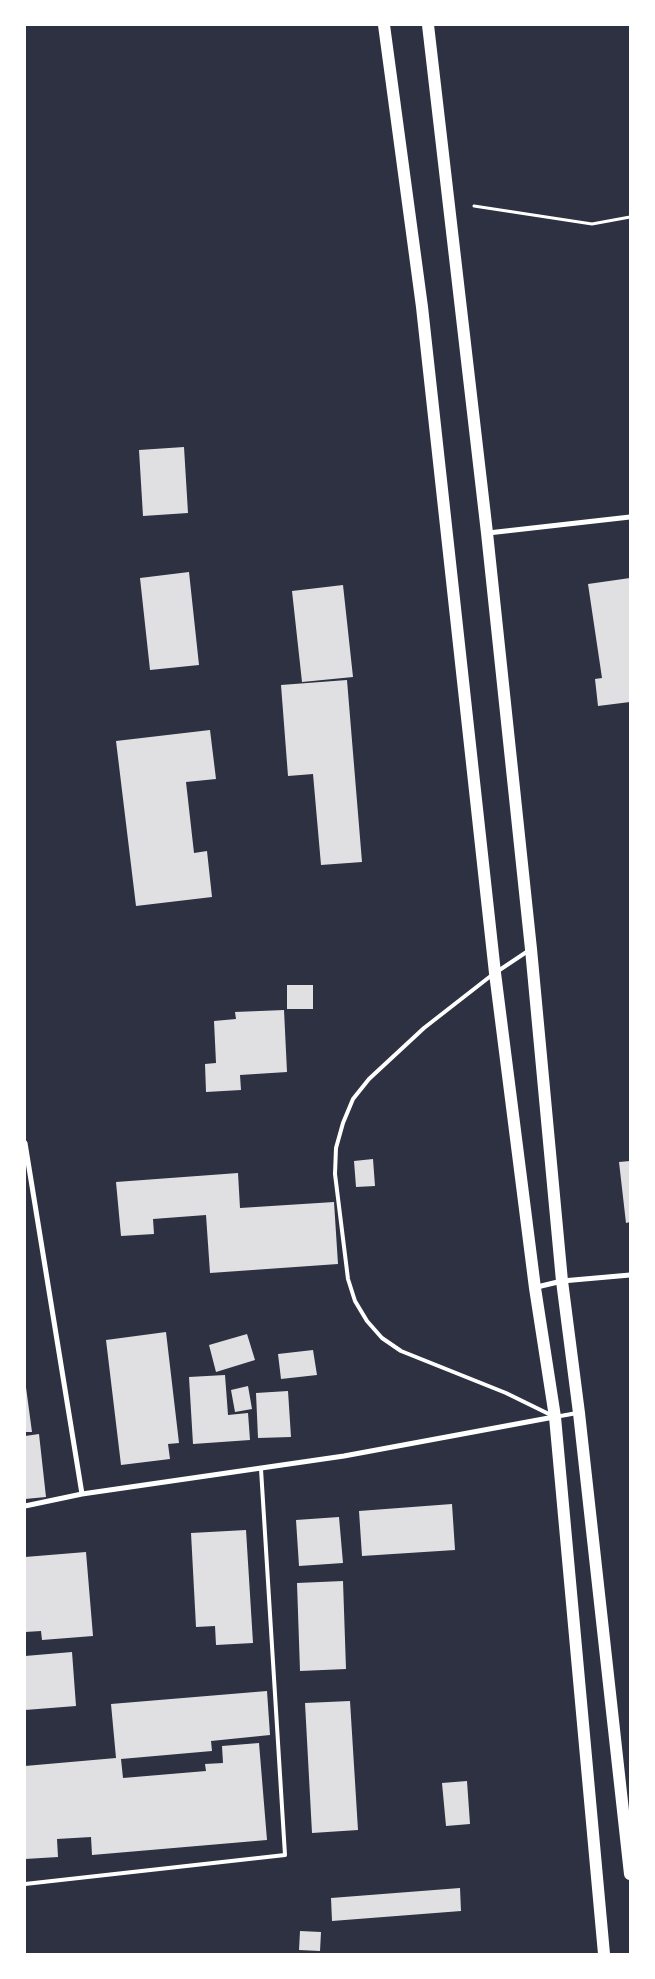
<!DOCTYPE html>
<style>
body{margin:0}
#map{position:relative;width:655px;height:1979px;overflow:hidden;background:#2d3142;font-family:"Public Sans",sans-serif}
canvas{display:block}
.frame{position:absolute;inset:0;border:26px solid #fff;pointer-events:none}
</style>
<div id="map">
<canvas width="655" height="1979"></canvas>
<div class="frame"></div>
</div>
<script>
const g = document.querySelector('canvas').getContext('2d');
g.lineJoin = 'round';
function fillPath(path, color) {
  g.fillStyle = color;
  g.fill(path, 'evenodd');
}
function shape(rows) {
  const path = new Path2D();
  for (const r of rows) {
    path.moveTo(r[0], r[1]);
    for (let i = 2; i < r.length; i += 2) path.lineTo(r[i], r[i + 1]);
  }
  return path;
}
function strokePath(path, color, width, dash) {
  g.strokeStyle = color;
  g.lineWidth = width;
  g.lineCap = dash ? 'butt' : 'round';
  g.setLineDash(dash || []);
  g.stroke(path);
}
fillPath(shape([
 [184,447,188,513,143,516,139,450],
 [189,572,199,665,150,670,140,578],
 [630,578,630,702,598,706,595,679,602,678,588,584],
 [343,585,353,677,302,682,292,591],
 [347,680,362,862,321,865,313,774,288,776,281,685],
 [210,730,216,779,186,782,194,853,207,851,212,897,136,906,116,741],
 [287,985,313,985,313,1009,287,1009],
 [284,1010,287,1072,240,1075,241,1090,206,1092,205,1064,216,1063,214,1021,236,1019,235,1012],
 [373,1159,375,1186,356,1187,354,1161],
 [630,1161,630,1222,626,1223,619,1162],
 [238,1173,240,1208,334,1202,338,1264,210,1273,206,1215,153,1219,154,1234,121,1236,116,1182],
 [166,1332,179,1443,168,1444,170,1459,121,1465,106,1340],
 [247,1334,255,1360,216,1372,209,1345],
 [313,1350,317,1375,281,1379,278,1354],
 [225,1375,228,1415,248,1413,250,1440,193,1444,189,1377],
 [25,1380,32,1432,25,1432],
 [248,1386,252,1409,235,1412,231,1390],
 [288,1391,291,1437,258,1438,256,1393],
 [39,1434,46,1497,25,1499,25,1436],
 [452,1504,455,1550,362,1556,359,1511],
 [339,1517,343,1563,299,1566,296,1520],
 [246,1530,253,1643,216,1645,215,1626,196,1627,191,1533],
 [86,1552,93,1636,42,1640,41,1631,25,1632,25,1557],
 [343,1581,346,1669,300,1671,297,1583],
 [72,1652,76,1706,25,1710,25,1656],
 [267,1691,270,1735,211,1741,212,1751,121,1759,123,1778,206,1771,205,1764,223,1763,222,1746,259,1743,267,1840,92,1855,91,1837,57,1839,58,1857,25,1859,25,1766,116,1758,111,1704],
 [350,1701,358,1830,312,1833,305,1703],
 [467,1781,470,1824,446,1826,442,1783],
 [460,1888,461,1911,332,1921,331,1898],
 [300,1931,321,1932,320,1951,299,1950]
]), '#e0e0e3');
strokePath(shape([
 [474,206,592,224,630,217]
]), '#fff', 3);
strokePath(shape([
 [498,971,528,951],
 [492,975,424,1028,369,1079,353,1099,343,1123,336,1148,335,1174,348,1279,355,1301,367,1321,382,1338,401,1351,506,1393,555,1417,577,1413],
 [25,1884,285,1855,261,1469]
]), '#fff', 4);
strokePath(shape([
 [488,533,630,517],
 [25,1143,82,1494],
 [537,1287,562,1281,630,1275],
 [25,1506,82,1494,344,1456,554,1417]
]), '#fff', 5);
strokePath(shape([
 [384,25,422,307,495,973,535,1288,555,1417,604,1954],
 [428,25,487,533,531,949,562,1281,579,1413,630,1874]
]), '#fff', 12);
</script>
